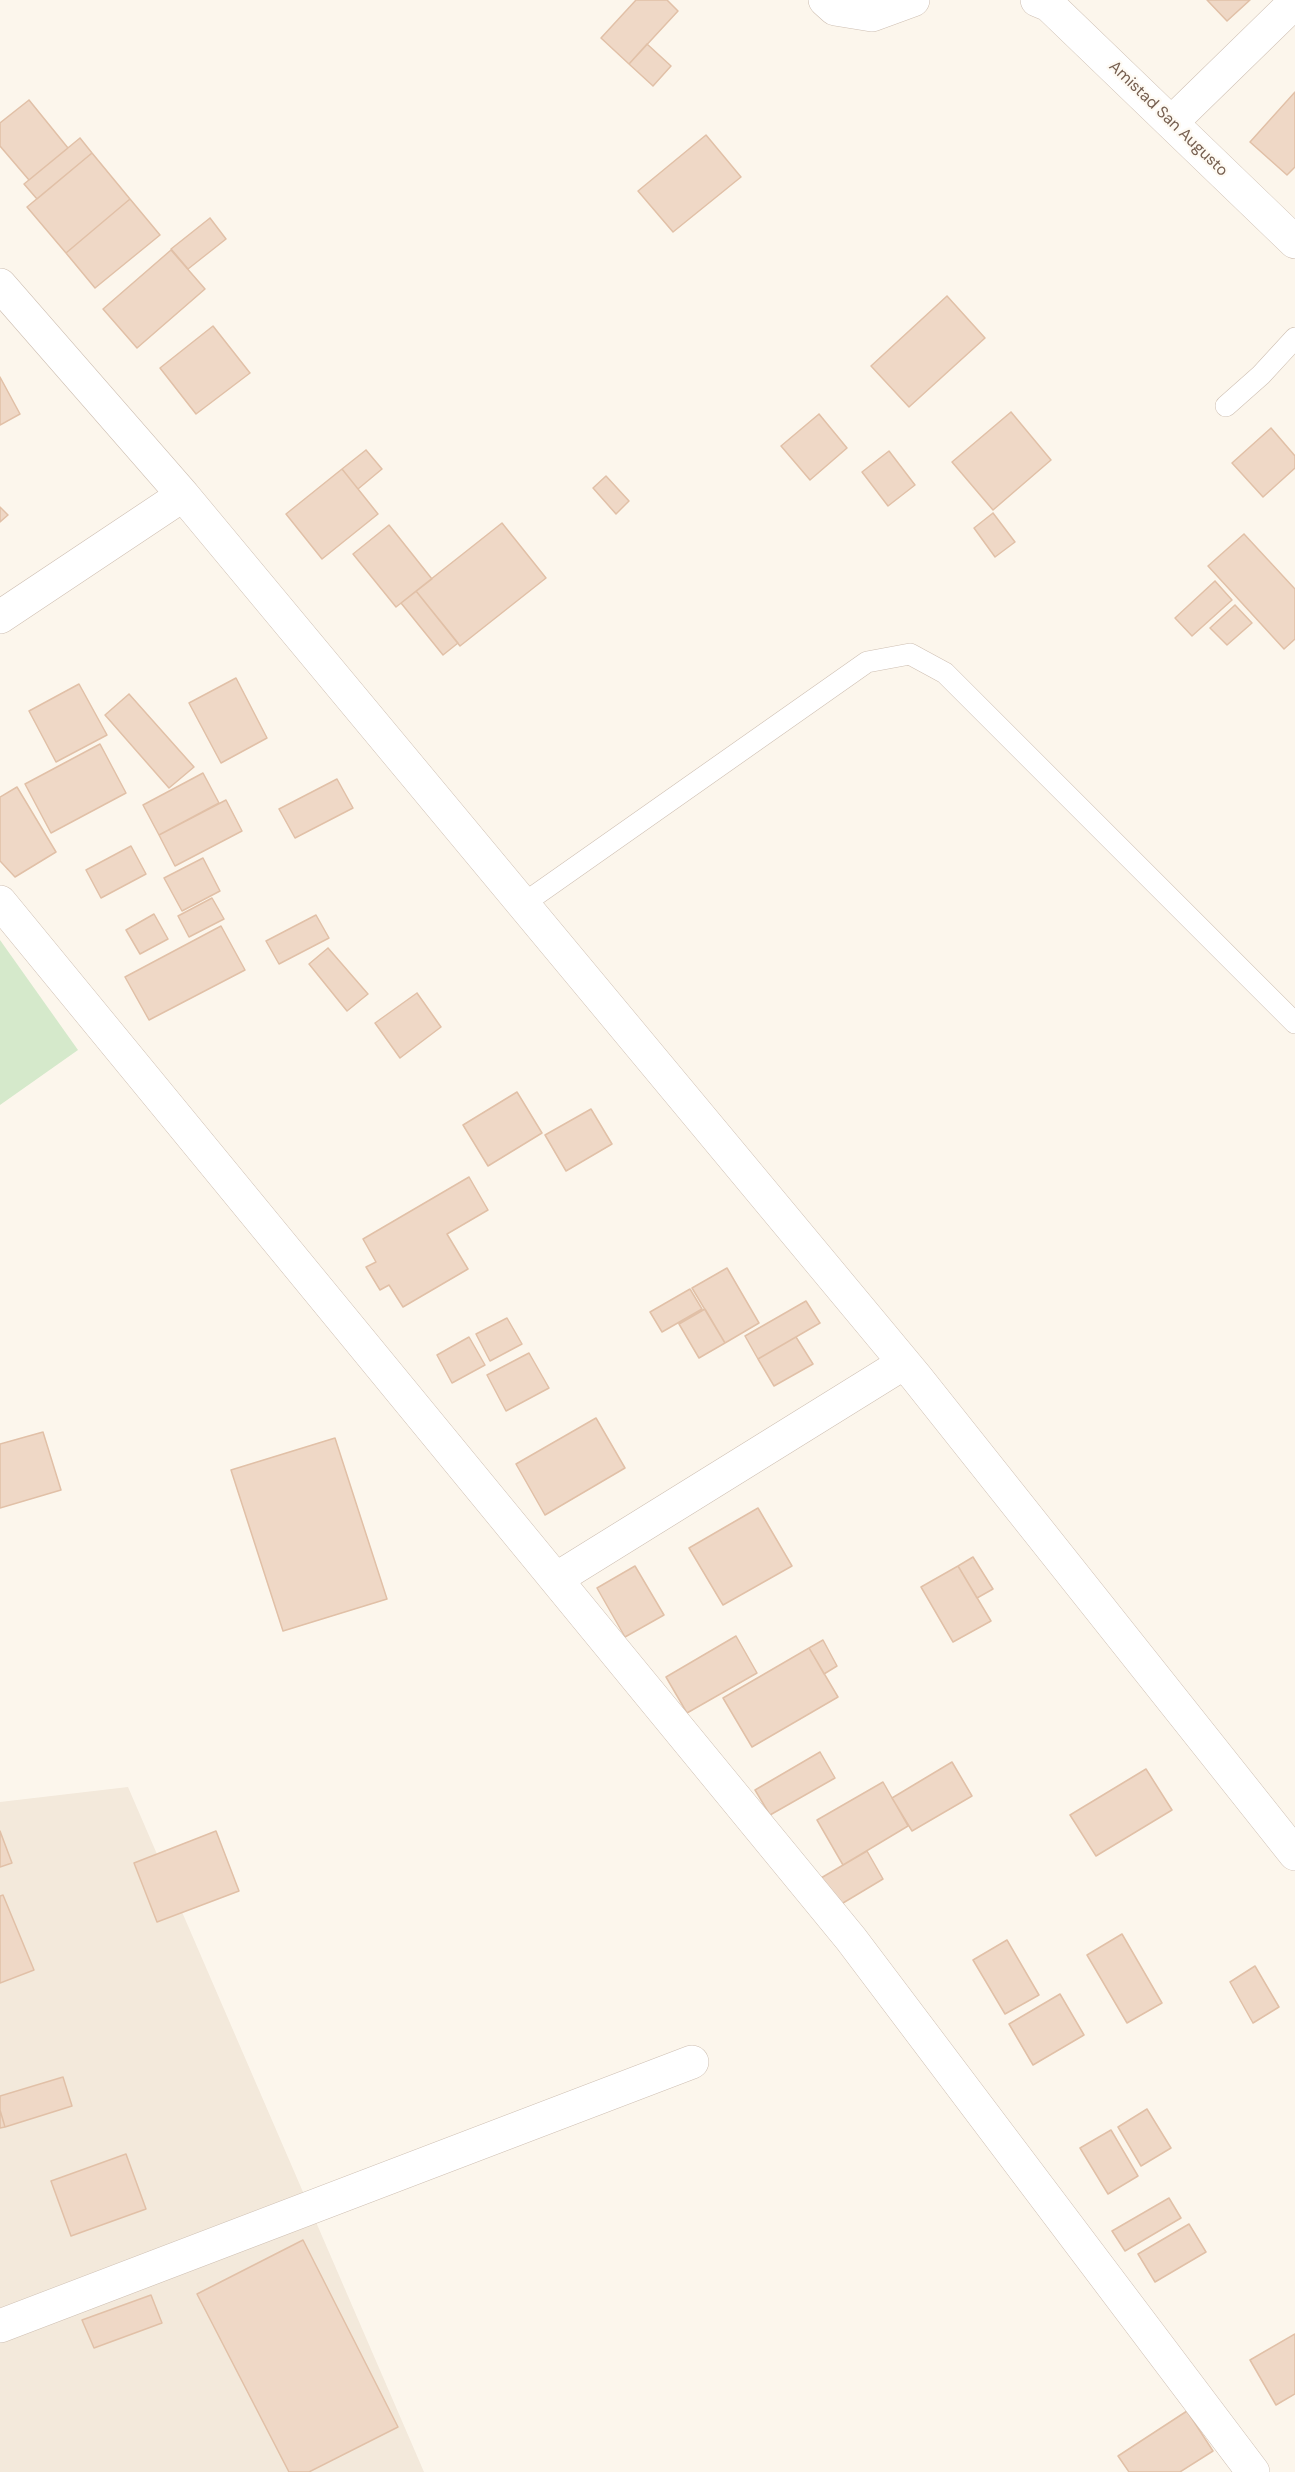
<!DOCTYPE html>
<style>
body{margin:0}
canvas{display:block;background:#fcf6ec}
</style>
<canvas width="1295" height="2472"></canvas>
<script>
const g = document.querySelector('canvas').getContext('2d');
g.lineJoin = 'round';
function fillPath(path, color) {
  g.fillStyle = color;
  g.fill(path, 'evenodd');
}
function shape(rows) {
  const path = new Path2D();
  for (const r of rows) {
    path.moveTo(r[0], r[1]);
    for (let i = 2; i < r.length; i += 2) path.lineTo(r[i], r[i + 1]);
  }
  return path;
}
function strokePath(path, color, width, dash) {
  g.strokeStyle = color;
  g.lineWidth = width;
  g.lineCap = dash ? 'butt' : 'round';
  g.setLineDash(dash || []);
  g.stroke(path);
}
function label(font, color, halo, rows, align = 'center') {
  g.font = font + ' "DM Sans",sans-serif';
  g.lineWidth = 4.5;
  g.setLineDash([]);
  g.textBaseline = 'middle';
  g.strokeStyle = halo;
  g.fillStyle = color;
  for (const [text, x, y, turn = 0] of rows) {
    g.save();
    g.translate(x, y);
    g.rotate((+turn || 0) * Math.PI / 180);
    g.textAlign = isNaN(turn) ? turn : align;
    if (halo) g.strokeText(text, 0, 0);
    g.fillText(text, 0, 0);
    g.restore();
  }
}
fillPath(shape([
 [128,1787,424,2472,0,2472,0,1802]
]), '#f3e9db');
fillPath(shape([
 [0,940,78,1050,0,1105]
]), '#d5e9cb');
const building = shape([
 [636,0,667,0,678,11,629,64,601,38,636,0],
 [1207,0,1250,0,1227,21,1207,0],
 [647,44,671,66,653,86,629,64,647,44],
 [1295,92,1295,167,1287,175,1250,142,1295,92],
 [29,100,68,148,29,180,0,146,0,123,29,100],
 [706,135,741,177,673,232,638,191,706,135],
 [80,138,92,153,37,199,24,184,80,138],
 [92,153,130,199,66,253,27,207,92,153],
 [130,199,160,235,95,288,66,253,130,199],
 [210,218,226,239,188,269,171,249,210,218],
 [171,250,205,289,137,348,103,309,171,250],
 [947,296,985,338,909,407,871,366,947,296],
 [213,326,250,373,196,414,160,368,213,326],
 [0,377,20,414,0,425,0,377],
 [1011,412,1051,460,993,510,952,462,1011,412],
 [819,414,847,448,810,480,781,446,819,414],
 [1271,428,1295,456,1295,468,1263,497,1232,463,1271,428],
 [366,450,382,469,358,489,342,469,366,450],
 [889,451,915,485,888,506,862,472,889,451],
 [342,469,378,514,322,559,286,514,342,469],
 [606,476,629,501,616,514,593,488,606,476],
 [0,507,8,515,0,522,0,507],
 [993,513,1015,542,995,557,974,528,993,513],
 [502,523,546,578,460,646,416,591,502,523],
 [389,525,432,579,396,607,353,554,389,525],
 [1244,534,1295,589,1295,639,1284,649,1208,566,1244,534],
 [1215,581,1232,600,1192,636,1175,618,1215,581],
 [416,591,458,643,443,655,401,603,416,591],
 [1235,605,1252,623,1227,645,1210,628,1235,605],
 [236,678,267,738,221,763,189,703,236,678],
 [79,684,107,735,56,762,29,711,79,684],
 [129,694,194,767,169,788,105,715,129,694],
 [100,744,126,793,51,833,25,784,100,744],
 [203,773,219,803,159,835,143,805,203,773],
 [337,779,353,808,295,838,279,809,337,779],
 [17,787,56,852,15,877,0,861,0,797,17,787],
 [226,800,242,831,175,866,159,835,226,800],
 [131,846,146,874,101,898,86,870,131,846],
 [203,858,220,891,182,911,164,878,203,858],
 [212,898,224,919,189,937,178,916,212,898],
 [154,914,168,939,140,954,126,930,154,914],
 [316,915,329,938,279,964,266,941,316,915],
 [221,926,245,970,149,1020,125,977,221,926],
 [328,948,368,994,347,1011,309,964,328,948],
 [417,993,441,1027,400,1058,375,1023,417,993],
 [517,1092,542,1133,488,1166,463,1125,517,1092],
 [591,1109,612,1144,566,1171,545,1135,591,1109],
 [469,1177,488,1210,447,1234,468,1269,403,1307,389,1285,380,1290,366,1267,376,1262,363,1239,469,1177],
 [727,1268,759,1323,725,1343,692,1288,727,1268],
 [690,1289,702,1309,662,1332,650,1312,690,1289],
 [806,1301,820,1323,758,1359,745,1336,806,1301],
 [705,1309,725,1343,699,1358,679,1324,705,1309],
 [507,1318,522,1344,490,1361,476,1334,507,1318],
 [469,1337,485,1365,452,1383,437,1355,469,1337],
 [796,1337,813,1364,774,1386,758,1359,796,1337],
 [529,1353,549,1388,506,1411,487,1375,529,1353],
 [596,1418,625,1468,545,1515,516,1464,596,1418],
 [43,1432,61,1490,0,1508,0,1444,43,1432],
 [335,1438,387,1599,283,1631,231,1470,335,1438],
 [758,1508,792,1566,723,1605,689,1548,758,1508],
 [973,1557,993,1589,977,1598,958,1566,973,1557],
 [635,1566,664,1615,625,1637,597,1588,635,1566],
 [958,1566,991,1621,953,1642,921,1587,958,1566],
 [736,1636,757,1673,687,1713,666,1677,736,1636],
 [823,1640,837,1666,824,1674,809,1648,823,1640],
 [809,1648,838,1697,752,1747,723,1698,809,1648],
 [820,1752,835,1778,770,1815,755,1790,820,1752],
 [952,1762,972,1796,912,1831,892,1798,952,1762],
 [1146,1769,1172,1810,1096,1856,1070,1815,1146,1769],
 [883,1782,908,1826,843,1865,817,1820,883,1782],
 [0,1831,12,1863,0,1867,0,1831],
 [216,1831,239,1891,157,1922,134,1863,216,1831],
 [867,1851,883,1879,838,1906,821,1878,867,1851],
 [3,1895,34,1970,0,1983,0,1896,3,1895],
 [1122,1934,1162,2003,1127,2023,1087,1955,1122,1934],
 [1007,1940,1039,1995,1005,2014,973,1960,1007,1940],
 [1255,1966,1279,2007,1253,2023,1230,1982,1255,1966],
 [1060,1994,1084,2035,1033,2065,1009,2024,1060,1994],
 [63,2077,72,2106,5,2127,0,2110,0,2096,63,2077],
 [1147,2109,1171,2148,1141,2166,1118,2127,1147,2109],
 [0,2110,5,2127,0,2128,0,2110],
 [1111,2130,1138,2176,1108,2194,1080,2148,1111,2130],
 [126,2154,146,2209,71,2236,51,2181,126,2154],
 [1169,2198,1181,2218,1125,2251,1112,2231,1169,2198],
 [1189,2224,1206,2252,1155,2282,1138,2254,1189,2224],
 [303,2240,398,2427,309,2472,289,2472,197,2294,303,2240],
 [151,2295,162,2323,94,2348,82,2320,151,2295],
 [1295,2334,1295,2394,1276,2405,1250,2360,1295,2334],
 [1187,2411,1213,2451,1180,2472,1129,2472,1118,2456,1187,2411]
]);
fillPath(building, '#efd8c6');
strokePath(building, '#e1c0a7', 1.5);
const service = shape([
 [1226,406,1261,375,1295,338],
 [523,904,867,662,910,654,945,673,1295,1023]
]);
const minor = shape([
 [825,0,835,9,872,15,913,0],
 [1037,0,1049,5,1295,242],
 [1172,122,1295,2],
 [0,285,183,495,916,1377,1295,1854],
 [0,617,183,495],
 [0,902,851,1939,1253,2472],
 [556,1579,904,1363],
 [0,2326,692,2062]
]);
strokePath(service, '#cebfb2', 22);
strokePath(minor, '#cebfb2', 34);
strokePath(service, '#fff', 21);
strokePath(minor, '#fff', 33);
label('16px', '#765f50', '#fefaf3', [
 ["Amistad San Augusto",1168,119,44]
]);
</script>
